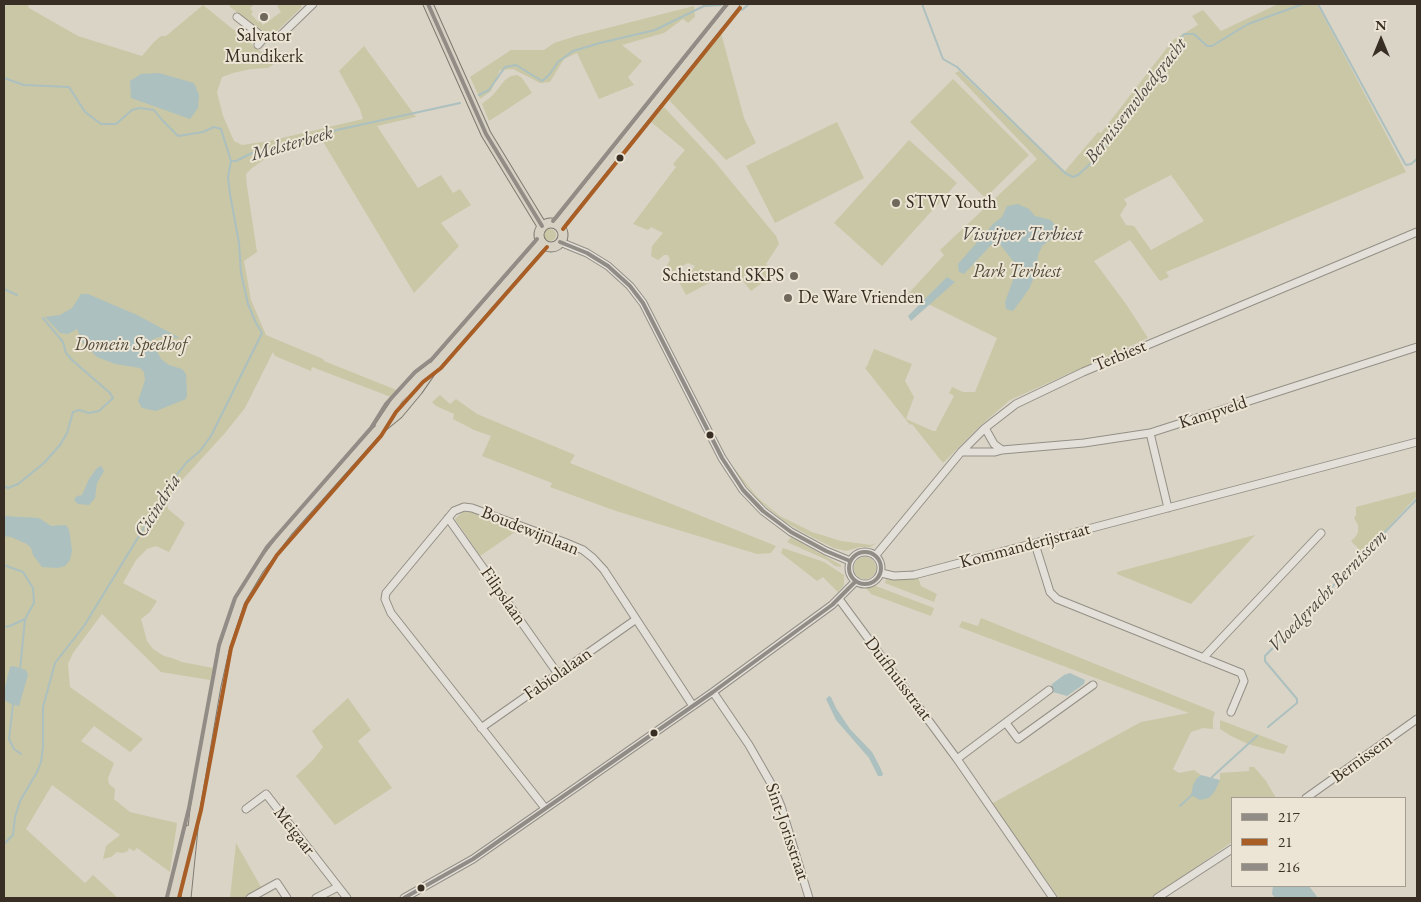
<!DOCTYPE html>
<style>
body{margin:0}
#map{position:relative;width:1421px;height:902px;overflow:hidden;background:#dad4c6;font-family:"EB Garamond",serif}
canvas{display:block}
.frame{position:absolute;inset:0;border:5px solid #392e23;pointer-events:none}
.legend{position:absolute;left:1231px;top:797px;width:175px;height:90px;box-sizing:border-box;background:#ece5d5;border:1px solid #a49c8e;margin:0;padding:6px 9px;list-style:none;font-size:15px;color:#392e23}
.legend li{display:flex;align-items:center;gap:10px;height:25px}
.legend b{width:25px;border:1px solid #a49c8e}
.north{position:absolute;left:1356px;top:15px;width:50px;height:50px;-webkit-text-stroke:4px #ece5d5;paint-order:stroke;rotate:0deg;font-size:14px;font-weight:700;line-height:20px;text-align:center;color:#392e23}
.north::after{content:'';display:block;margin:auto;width:18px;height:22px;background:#392e23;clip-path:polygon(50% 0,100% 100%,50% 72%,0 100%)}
</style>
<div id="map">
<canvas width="1421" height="902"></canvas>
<div class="frame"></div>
<ul class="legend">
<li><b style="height:6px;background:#928c86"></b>217</li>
<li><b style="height:6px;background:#a85e24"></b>21</li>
<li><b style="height:6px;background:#928c86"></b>216</li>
</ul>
<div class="north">N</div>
</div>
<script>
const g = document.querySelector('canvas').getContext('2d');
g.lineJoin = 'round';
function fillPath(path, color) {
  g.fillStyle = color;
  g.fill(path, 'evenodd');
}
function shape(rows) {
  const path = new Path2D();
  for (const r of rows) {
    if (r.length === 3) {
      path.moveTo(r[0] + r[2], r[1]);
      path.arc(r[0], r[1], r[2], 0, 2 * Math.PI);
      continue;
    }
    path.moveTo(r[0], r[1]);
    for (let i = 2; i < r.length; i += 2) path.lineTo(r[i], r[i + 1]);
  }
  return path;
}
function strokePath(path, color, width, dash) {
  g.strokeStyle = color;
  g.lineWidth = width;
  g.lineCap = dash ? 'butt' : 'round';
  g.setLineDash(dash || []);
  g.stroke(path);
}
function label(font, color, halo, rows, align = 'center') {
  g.font = font + ' "EB Garamond",serif';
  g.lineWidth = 4;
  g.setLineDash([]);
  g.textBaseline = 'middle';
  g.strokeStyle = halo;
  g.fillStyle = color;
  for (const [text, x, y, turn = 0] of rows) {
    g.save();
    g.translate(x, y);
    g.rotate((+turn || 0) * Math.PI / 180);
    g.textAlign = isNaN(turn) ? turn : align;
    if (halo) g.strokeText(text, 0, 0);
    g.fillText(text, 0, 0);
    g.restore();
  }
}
fillPath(shape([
 [8,4,30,4,28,5,29,8,78,36,142,56,154,42,161,36,166,36,203,5,266,56,273,50,272,56,275,60,274,64,268,68,251,69,233,73,222,77,217,92,223,116,234,141,242,145,269,141,363,119,360,109,339,71,364,46,416,117,377,126,418,188,441,175,453,193,460,189,471,205,441,223,459,246,414,293,322,140,268,157,252,168,246,174,247,186,257,252,244,261,251,300,266,335,323,359,324,361,399,391,391,397,312,367,311,371,275,356,273,352,245,408,225,433,173,490,167,503,168,509,185,523,169,552,156,546,147,549,136,560,123,583,157,601,150,612,141,619,147,641,153,649,164,656,172,658,182,662,213,668,210,680,161,672,102,614,73,653,68,664,70,687,143,739,130,752,94,726,81,741,114,763,108,778,109,784,115,789,114,799,130,812,177,823,170,872,137,848,134,851,129,848,128,851,123,853,117,852,111,857,103,859,106,846,120,835,52,785,26,829,85,883,93,875,118,898,4,898,4,7],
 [232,4,255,4,250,8,253,12,251,14,258,22,260,21,263,25,281,12,277,6,280,4,300,4,302,7,277,31,270,32,260,30,229,6],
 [1278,4,1317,4,1406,172,1166,272,1169,277,1160,281,1130,240,1094,261,1126,304,1148,338,1010,400,981,425,943,463,912,424,910,425,865,368,867,366,874,349,912,364,905,381,914,397,906,419,933,431,937,431,936,430,954,396,949,393,952,387,963,392,975,392,997,338,908,294,944,255,940,250,1037,159,955,73,959,71,1042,151,1065,171,1098,132,1101,133,1173,40,1198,25,1192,16,1203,10,1221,31],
 [1171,175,1204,221,1151,250,1134,226,1126,225,1120,215,1127,204,1124,199],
 [694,6,695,17,688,23,683,19,664,33,622,45,642,61,628,77,634,85,599,99,577,53,564,59,550,82,540,83,513,69,500,70,491,91,480,99,470,77,511,50,544,50,554,43,576,36],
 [721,33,744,118,756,143,726,160,669,100],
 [517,75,522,78,532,93,489,121,482,104,493,95,505,80,511,76],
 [953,79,1029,155,985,198,910,122],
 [664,107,715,162,776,236,779,244,766,264,774,274,751,291,734,270,686,295,679,282,687,278,695,266,688,263,674,271,669,271,667,265,670,260,668,255,664,255,658,260,651,256,652,246,663,233,651,227,648,230,633,224,676,167,673,164,685,150,651,122],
 [837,122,864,178,775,223,746,166],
 [909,140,957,183,882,266,834,223],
 [550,235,6],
 [440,395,450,404,456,399,477,414,575,455,570,463,776,546,771,553,757,554,616,511,550,487,552,483,482,456,491,436,474,430,453,419,454,414,436,406,432,402],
 [734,468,758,498,780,516,812,532,841,541,871,545,877,543,870,547,860,547,846,551,834,548,806,534,785,522,758,500,733,469],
 [1417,491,1417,496,1364,554,1351,541,1356,536,1358,532,1358,525,1354,518,1356,515,1356,507],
 [463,512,472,512,518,530,480,556,455,519],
 [1255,535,1191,604,1117,574,1117,572],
 [791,537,841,565,841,567,835,566,827,560,787,542],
 [783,548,824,562,844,575,844,585,838,592,823,577,817,581,781,553],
 [865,568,11],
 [918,578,921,586,937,594,934,602,885,583,886,579,897,580],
 [873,585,934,608,931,616,871,594,866,588],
 [981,618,1215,712,1213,719,1213,729,1203,728,1191,732,1173,769,1179,773,1194,770,1201,775,1197,778,1220,780,1220,773,1249,771,1249,767,1254,767,1266,781,1276,798,1232,798,1232,842,1152,898,1059,898,991,804,1141,722,1189,713,959,627,962,621,978,626],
 [348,698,371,730,358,741,392,788,335,825,296,776,313,760,323,747,312,731],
 [1220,720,1288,746,1284,754,1248,744,1231,736,1220,729],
 [236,843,261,887,260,890,247,897,230,898]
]), '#c9c7a6');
fillPath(shape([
 [159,73,194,83,199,95,198,108,190,119,131,98,130,81,141,74],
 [1018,204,1029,209,1035,216,1051,220,1054,224,1054,229,1050,240,1042,246,1038,255,1036,273,1029,289,1013,311,1006,309,1005,302,1017,269,1013,261,999,243,993,243,964,274,959,272,958,264,994,223,1002,217,1007,206],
 [947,277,955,282,911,321,908,316],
 [81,294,88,294,137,315,180,338,159,337,151,340,161,359,169,365,182,369,186,374,187,394,186,399,156,411,142,408,138,401,145,380,144,372,140,368,115,364,97,357,83,343,77,329,68,334,60,333,45,317,60,315,72,308],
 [101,466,104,471,97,483,95,498,89,505,78,504,74,500,77,496,82,495,89,479,97,468],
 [4,516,39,518,51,526,66,525,69,530,72,550,70,560,65,566,58,568,42,567,33,555,31,548,27,544,11,537,4,536],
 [13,666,26,670,28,675,19,706,13,705,4,700,4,691,10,667],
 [1070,673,1085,680,1084,684,1067,696,1053,692,1051,688,1052,684,1064,675],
 [829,696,831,697,836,708,850,729,872,752,880,767,883,774,882,776,878,776,869,758,836,720,826,699],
 [1201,775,1220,780,1215,791,1209,798,1200,800,1191,795,1193,785,1197,778],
 [1273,886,1309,886,1318,898,1275,898,1272,894]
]), '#acc0bf');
strokePath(shape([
 [922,4,943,59,957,67,1065,173,1073,177,1078,175,1098,157,1184,34,1194,34,1207,46,1212,46,1248,24,1303,4],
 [1318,4,1404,162,1406,165,1411,164,1417,159],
 [742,10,749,4],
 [4,78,24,85,69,87,85,112,101,124,116,124,132,110,140,108,154,110,162,120,178,136,203,132,214,127,221,129,231,161,236,161,252,153,285,146,337,130,460,103],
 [479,95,489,90,505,67,516,65,542,81,549,75,558,62,573,51,600,43,655,30,704,6,721,5],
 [4,289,17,295],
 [4,486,8,488,18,484,44,463,60,445,67,433,73,412,79,410,89,413,99,411,113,398,110,393,72,360,66,353,63,342,43,318],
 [4,565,23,572,33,588,34,603,25,619,10,626,4,627],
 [20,670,25,619],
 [13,704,9,739,14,749,21,754],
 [1268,727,1297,703,1297,699,1265,661,1265,656,1417,499],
 [1212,777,1257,736],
 [1180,806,1193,794],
 [4,844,13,835,15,817,20,801,37,772,41,762,43,747,43,707,55,663,84,626,175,477,187,462,200,451,211,436,262,333,256,323,248,304,241,273,239,243,230,194,228,177,231,161]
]), '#acc0bf', 2);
const minor = shape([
 [237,17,264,38,258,45],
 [243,33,264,38,280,36,313,4],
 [560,242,587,253,608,266,630,286,643,303,722,458,743,490,763,511,791,532,826,551,850,561],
 [985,428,994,444,1002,450],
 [1150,433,1168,508],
 [961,452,995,452,1002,450,1084,443,1150,433,1417,347],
 [448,518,558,674],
 [1035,544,1050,592,1057,599,1241,673,1244,681,1231,712],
 [865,568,16],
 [876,555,961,452,985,428,1016,404,1083,372,1417,232],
 [881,573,894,576,914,575,1417,442],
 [839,599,957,759,1053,898],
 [1203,658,1321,533],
 [713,692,749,745,773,787,781,806,809,898],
 [1006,723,1018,739,1093,685],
 [481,728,635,620],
 [957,759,1049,690],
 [1306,798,1417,719],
 [545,808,391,613,385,599,386,593,454,511,464,507,472,508,564,542,583,550,593,558,604,570,693,706],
 [246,809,266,794,347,898],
 [250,898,277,883,287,898],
 [316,898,338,887],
 [404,898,473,859,713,692,832,605,856,581],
 [1157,898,1232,849]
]);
const major = shape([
 [428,4,486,134,542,226],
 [551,235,12],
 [558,225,735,4],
 [380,426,398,399,419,377,432,367],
 [173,898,189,830],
 [186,898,195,809,216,686,225,646,240,601,259,569,288,531,376,432,398,414,418,390,436,364,542,243]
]);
strokePath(minor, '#948f86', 9);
strokePath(major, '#7e7970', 11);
strokePath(minor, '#e3e0d9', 7);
strokePath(major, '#d7d1c4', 9);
strokePath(shape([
 [428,4,486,134,542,226],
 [560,242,587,253,608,266,630,286,643,303,722,458,743,490,763,511,791,532,826,551,850,561],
 [865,568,16],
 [404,898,473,859,713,692,832,605,856,581]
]), '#928c86', 4);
strokePath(shape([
 [563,229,740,8],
 [179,898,201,810,231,648,246,604,277,555,381,436,396,412,423,382,441,368,547,247]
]), '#a85e24', 4);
strokePath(shape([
 [553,221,727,4],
 [167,897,189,808,219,645,235,598,267,547,371,428,386,404,415,372,432,359,537,239]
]), '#928c86', 4);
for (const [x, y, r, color] of [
 [264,17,5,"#71685c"],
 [620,158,4.5,"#392e23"],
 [896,203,5,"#71685c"],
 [794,276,5,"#71685c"],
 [788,298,5,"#71685c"],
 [710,435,4.5,"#392e23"],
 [654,733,4.5,"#392e23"],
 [421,888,4.5,"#392e23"]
]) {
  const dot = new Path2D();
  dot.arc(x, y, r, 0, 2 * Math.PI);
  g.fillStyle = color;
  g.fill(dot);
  strokePath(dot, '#ece5d5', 2);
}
label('18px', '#392e23', '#ece5d5', [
 ["Salvator",264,36,"center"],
 ["Mundikerk",264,57,"center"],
 ["STVV Youth",906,203],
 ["Schietstand SKPS",784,276,"right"],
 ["De Ware Vrienden",798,298]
], 'left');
label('italic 18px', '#534a38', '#ece5d5', [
 ["Park Terbiest",1017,272],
 ["Domein Speelhof",131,345]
]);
label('18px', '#392e23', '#ece5d5', [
 ["Terbiest",1120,356,-23],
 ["Kampveld",1213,413,-18],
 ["Boudewijnlaan",530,531,22],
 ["Kommanderijstraat",1025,546,-15],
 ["Filipslaan",503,596,55],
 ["Fabiolalaan",558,674,-35],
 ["Duifhuisstraat",898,679,53],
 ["Bernissem",1362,759,-36],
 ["Meigaar",294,831,52],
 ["Sint-Jorisstraat",787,832,71]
]);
label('italic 19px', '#4c4942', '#ece5d5', [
 ["Bernissemvloedgracht",1136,101,-52],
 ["Melsterbeek",292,144,-16],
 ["Visvijver Terbiest",1022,235],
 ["Cicindria",158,506,-58],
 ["Vloedgracht Bernissem",1328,591,-46]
]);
</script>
